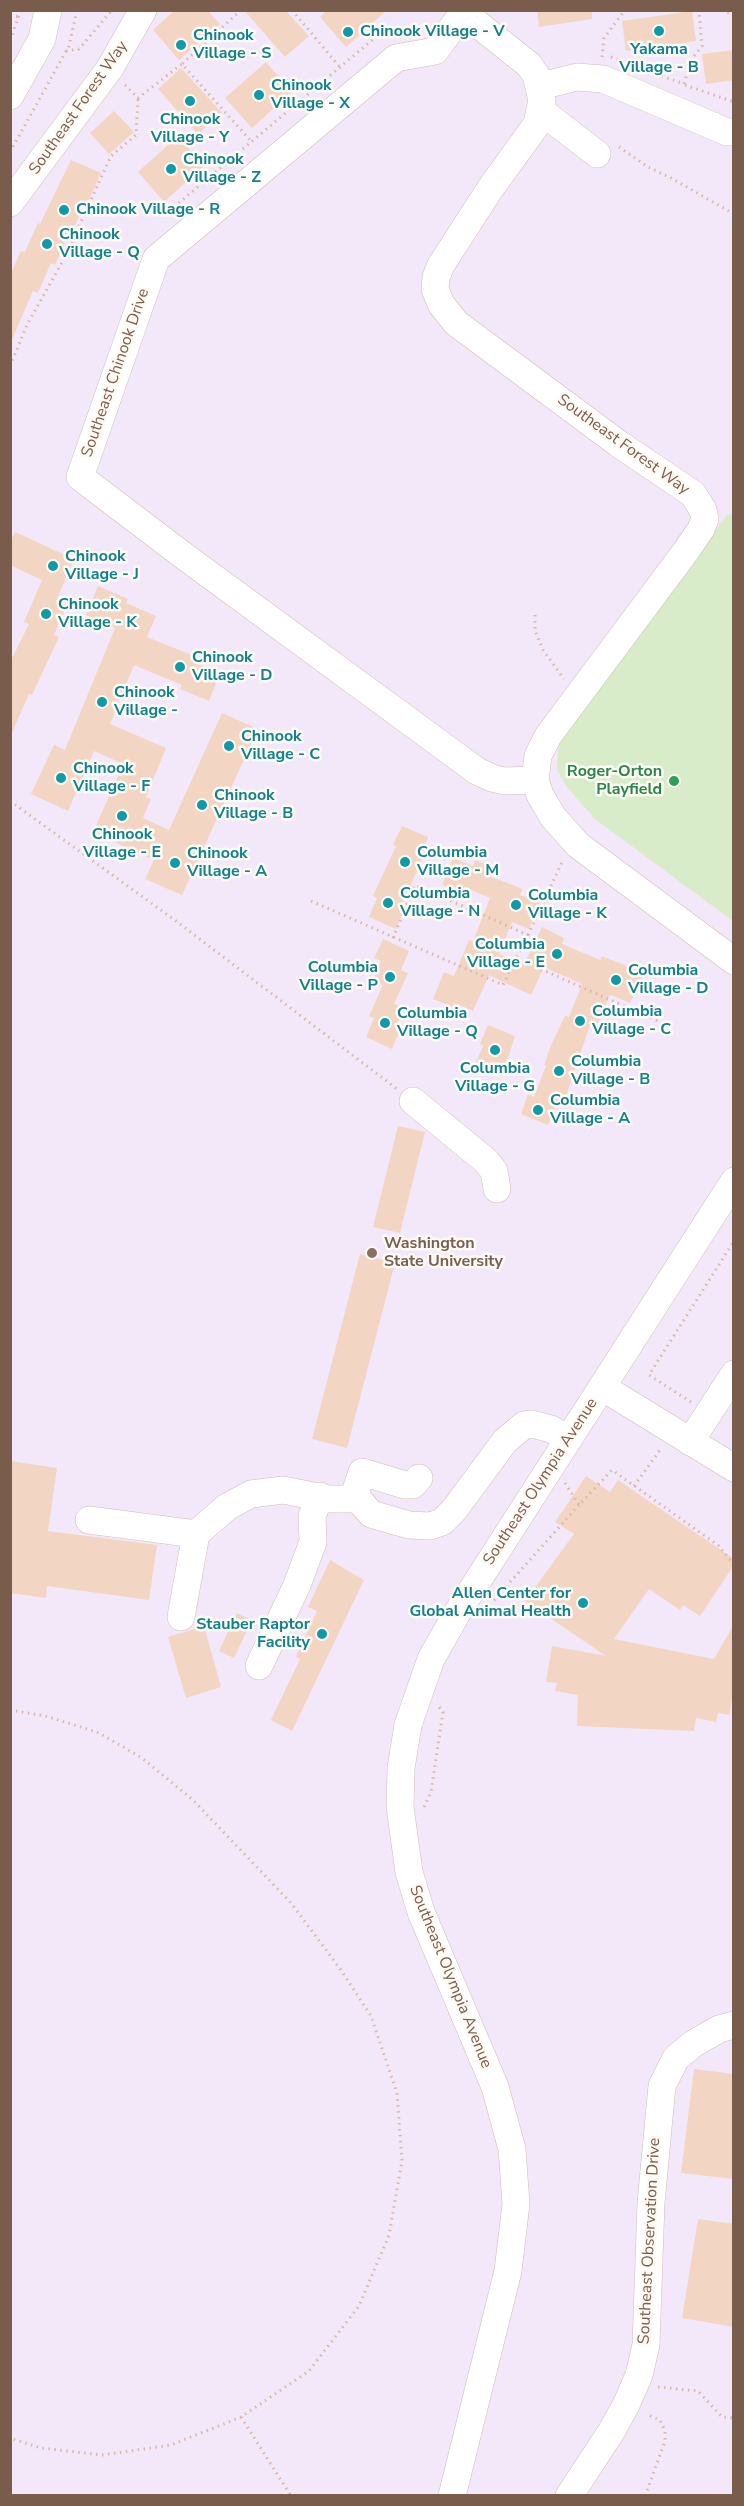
<!DOCTYPE html>
<style>
body{margin:0}
#map{position:relative;width:744px;height:2506px;overflow:hidden;background:#fdf6ec;font-family:"Nunito Sans",sans-serif}
canvas{display:block}
.frame{position:absolute;inset:0;border:12px solid #7a5c4d;pointer-events:none}
</style>
<div id="map">
<canvas width="744" height="2506"></canvas>
<div class="frame"></div>
</div>
<script>
const g = document.querySelector('canvas').getContext('2d');
g.lineJoin = 'round';
function fillPath(path, color) {
  g.fillStyle = color;
  g.fill(path, 'evenodd');
}
function shape(rows) {
  const path = new Path2D();
  for (const r of rows) {
    path.moveTo(r[0], r[1]);
    for (let i = 2; i < r.length; i += 2) path.lineTo(r[i], r[i + 1]);
  }
  return path;
}
function strokePath(path, color, width, dash) {
  g.strokeStyle = color;
  g.lineWidth = width;
  g.lineCap = dash ? 'butt' : 'round';
  g.setLineDash(dash || []);
  g.stroke(path);
}
function label(font, color, halo, rows, align = 'center') {
  g.font = font + ' "Nunito Sans",sans-serif';
  g.lineWidth = 5;
  g.setLineDash([]);
  g.textBaseline = 'middle';
  g.strokeStyle = halo;
  g.fillStyle = color;
  for (const [text, x, y, turn = 0] of rows) {
    g.save();
    g.translate(x, y);
    g.rotate((+turn || 0) * Math.PI / 180);
    g.textAlign = isNaN(turn) ? turn : align;
    if (halo) g.strokeText(text, 0, 0);
    g.fillText(text, 0, 0);
    g.restore();
  }
}
fillPath(shape([
 [11,11,733,11,733,2495,11,2495]
]), '#f3e8fa');
fillPath(shape([
 [733,513,733,921,595,819,567,787,557,770,559,740,726,516]
]), '#d8ecc9');
fillPath(shape([
 [175,10,207,10,220,24,179,60,153,30],
 [244,10,285,10,309,36,285,57],
 [327,10,387,10,346,47,320,17],
 [537,10,592,10,592,19,539,27],
 [692,11,696,41,626,51,622,21],
 [734,50,734,80,706,84,702,54],
 [266,62,292,92,252,128,225,98],
 [181,68,222,113,198,134,158,89],
 [114,111,134,132,109,154,90,133],
 [178,136,204,166,164,202,138,172],
 [71,160,101,173,88,202,85,201,73,231,70,230,55,265,51,263,38,293,33,291,10,344,10,275,21,251,25,252,38,223,40,224],
 [15,532,74,559,56,601,67,605,54,635,59,637,32,695,29,694,10,737,10,662,29,624,24,622,42,580,10,565,10,542],
 [98,586,128,599,126,603,156,616,147,637,194,656,191,661,220,673,209,701,180,689,182,685,134,665,110,724,166,748,146,797,151,799,143,818,169,830,222,713,258,729,182,895,145,879,154,860,93,832,120,772,117,771,121,763,94,751,68,811,31,794,54,745,65,750,115,628,86,615],
 [402,826,428,837,420,857,423,858,400,908,404,910,396,929,369,917,377,898,373,896,396,846,393,845],
 [453,858,473,866,475,860,495,868,491,877,523,889,520,895,540,902,529,929,512,922,499,954,524,965,542,927,564,938,562,944,600,960,602,956,644,973,630,1003,611,995,609,996,596,1028,590,1025,566,1096,560,1094,548,1125,521,1114,528,1094,534,1097,546,1066,544,1065,551,1045,565,1016,569,1017,582,984,544,967,531,995,489,975,473,1011,454,1003,452,1007,433,999,444,972,454,976,469,940,473,941,490,898,464,887,462,893,442,885],
 [383,939,409,951,401,970,408,973,394,1004,404,1008,396,1028,400,1030,392,1049,366,1037,374,1018,369,1016,383,985,373,980,381,961,374,958],
 [488,1025,515,1036,502,1076,475,1065,483,1046,480,1044],
 [398,1126,425,1132,400,1233,373,1227],
 [360,1254,395,1263,347,1448,312,1439],
 [10,1461,57,1468,48,1531,157,1545,149,1600,47,1586,46,1598,10,1593],
 [586,1476,610,1492,618,1480,734,1559,734,1565,700,1616,683,1605,680,1610,649,1589,614,1639,714,1659,734,1624,734,1690,729,1715,718,1713,716,1722,696,1718,694,1731,577,1726,578,1695,555,1691,557,1683,546,1682,552,1646,606,1656,525,1601,574,1534,555,1522],
 [330,1560,364,1580,292,1731,271,1720,300,1659,296,1656,317,1611,308,1607],
 [237,1613,252,1620,234,1658,219,1651],
 [204,1626,221,1687,186,1698,168,1637],
 [694,2069,734,2074,734,2179,681,2173],
 [698,2219,734,2224,734,2327,682,2318]
]), '#f3d5c3');
const minor = shape([
 [460,10,529,65,536,75,542,100,537,124,490,189,441,265,436,277,435,289,441,304,456,323,619,444,693,494,703,510,705,519,701,529,686,551,548,736,538,756,535,780,540,795,553,817,578,845,734,961],
 [463,13,435,51,396,58,156,259,80,477,184,556,477,771,492,778,504,781,535,780],
 [541,86,577,77,603,79,727,132,734,132],
 [10,96,42,39,48,10],
 [540,110,597,154],
 [10,203,110,68,143,10],
 [413,1101,486,1161,494,1171,497,1189],
 [602,1387,734,1468],
 [690,1442,734,1374],
 [419,1478,413,1485,405,1485,362,1472,356,1490,358,1499,371,1514,409,1525,430,1526,442,1522,454,1510,505,1441,524,1425,532,1424,551,1429,569,1439],
 [89,1520,196,1534,227,1507,251,1494,283,1490,329,1499,358,1499],
 [181,1617,196,1534],
 [259,1666,297,1585,313,1542,312,1516,320,1496],
 [452,2496,508,2271,516,2204,512,2149,495,2087,421,1912,409,1872,400,1807,401,1768,408,1725,431,1659,457,1613,734,1181],
 [569,2496,611,2432,626,2405,639,2375,646,2345,651,2203,662,2086,676,2058,693,2044,719,2029,734,2025]
]);
strokePath(minor, '#d1beb0', 28);
strokePath(shape([
 [241,10,182,64,251,141],
 [292,10,339,66],
 [722,10,734,15],
 [10,16,20,17],
 [10,40,21,10],
 [66,51,79,49,112,10],
 [602,57,604,38,625,10],
 [611,57,684,84,691,60,702,46,699,10],
 [125,85,138,98,182,64],
 [685,85,734,102],
 [619,147,648,167,671,178,734,214],
 [10,152,69,46,77,10],
 [174,207,377,36],
 [10,366,27,325,65,257,111,156,136,135,138,98],
 [535,615,535,631,543,650,564,679],
 [10,801,176,921,397,1089],
 [311,901,503,985,516,958],
 [528,935,563,860],
 [393,938,415,885,528,935,516,958,660,1022],
 [691,1402,649,1375,734,1241],
 [565,1483,579,1505,612,1470,719,1546,734,1565],
 [634,1486,660,1450],
 [494,1600,579,1505],
 [10,1710,45,1716,97,1732,142,1758,193,1800,291,1903,341,1970,371,2016,397,2093,402,2161,389,2235,359,2306,309,2371,241,2417,171,2445,102,2455,41,2448,10,2438],
 [424,1807,431,1792,443,1712,439,1707],
 [658,2387,698,2391,722,2417,734,2418],
 [241,2417,291,2496],
 [645,2496,665,2441,665,2431,660,2420,646,2414]
]), '#d9b8a5', 3, [1.5, 4.5]);
strokePath(minor, '#fff', 27);
for (const [x, y, r, color] of [
 [659,31,6,"#0f9aa8"],
 [348,32,6,"#0f9aa8"],
 [181,45,6,"#0f9aa8"],
 [259,95,6,"#0f9aa8"],
 [190,101,6,"#0f9aa8"],
 [171,169,6,"#0f9aa8"],
 [64,210,6,"#0f9aa8"],
 [47,244,6,"#0f9aa8"],
 [53,566,6,"#0f9aa8"],
 [46,614,6,"#0f9aa8"],
 [180,667,6,"#0f9aa8"],
 [102,702,6,"#0f9aa8"],
 [229,746,6,"#0f9aa8"],
 [61,778,6,"#0f9aa8"],
 [674,781,6,"#2e9e5b"],
 [202,805,6,"#0f9aa8"],
 [122,816,6,"#0f9aa8"],
 [405,862,6,"#0f9aa8"],
 [175,863,6,"#0f9aa8"],
 [388,903,6,"#0f9aa8"],
 [516,905,6,"#0f9aa8"],
 [557,954,6,"#0f9aa8"],
 [390,977,6,"#0f9aa8"],
 [616,980,6,"#0f9aa8"],
 [580,1021,6,"#0f9aa8"],
 [385,1023,6,"#0f9aa8"],
 [495,1050,6,"#0f9aa8"],
 [559,1071,6,"#0f9aa8"],
 [538,1110,6,"#0f9aa8"],
 [372,1253,6,"#8d6e63"],
 [583,1603,6,"#0f9aa8"],
 [322,1634,6,"#0f9aa8"]
]) {
  const dot = new Path2D();
  dot.arc(x, y, r, 0, 2 * Math.PI);
  g.fillStyle = color;
  g.fill(dot);
  strokePath(dot, '#fffaf3', 2);
}
label('bold 16px', '#0d838f', '#fffaf3', [
 ["Chinook Village - V",360,32],
 ["Chinook",193,36],
 ["Village - S",193,54],
 ["Yakama",659,50,"center"],
 ["Village - B",659,68,"center"],
 ["Chinook",271,86],
 ["Village - X",271,104],
 ["Chinook",190,120,"center"],
 ["Village - Y",190,138,"center"],
 ["Chinook",183,160],
 ["Village - Z",183,178],
 ["Chinook Village - R",76,210],
 ["Chinook",59,235],
 ["Village - Q",59,253],
 ["Chinook",65,557],
 ["Village - J",65,575],
 ["Chinook",58,605],
 ["Village - K",58,623],
 ["Chinook",192,658],
 ["Village - D",192,676],
 ["Chinook",114,693],
 ["Village -",114,711],
 ["Chinook",241,737],
 ["Village - C",241,755],
 ["Chinook",73,769],
 ["Village - F",73,787],
 ["Chinook",214,796],
 ["Village - B",214,814],
 ["Chinook",122,835,"center"],
 ["Village - E",122,853,"center"],
 ["Columbia",417,853],
 ["Village - M",417,871],
 ["Chinook",187,854],
 ["Village - A",187,872],
 ["Columbia",400,894],
 ["Village - N",400,912],
 ["Columbia",528,896],
 ["Village - K",528,914],
 ["Columbia",545,945,"right"],
 ["Village - E",545,963,"right"],
 ["Columbia",378,968,"right"],
 ["Village - P",378,986,"right"],
 ["Columbia",628,971],
 ["Village - D",628,989],
 ["Columbia",592,1012],
 ["Village - C",592,1030],
 ["Columbia",397,1014],
 ["Village - Q",397,1032],
 ["Columbia",571,1062],
 ["Village - B",571,1080],
 ["Columbia",495,1069,"center"],
 ["Village - G",495,1087,"center"],
 ["Columbia",550,1101],
 ["Village - A",550,1119],
 ["Allen Center for",571,1594,"right"],
 ["Global Animal Health",571,1612,"right"],
 ["Stauber Raptor",310,1625,"right"],
 ["Facility",310,1643,"right"]
], 'left');
label('16px', '#7a5c4d', '#fffaf3', [
 ["Southeast Forest Way",79,108,-55],
 ["Southeast Chinook Drive",116,373,-71],
 ["Southeast Forest Way",623,445,36],
 ["Southeast Olympia Avenue",541,1482,-57],
 ["Southeast Olympia Avenue",450,1977,68],
 ["Southeast Observation Drive",650,2241,-87]
]);
label('bold 16px', '#27864d', '#fffaf3', [
 ["Roger-Orton",662,772],
 ["Playfield",662,790]
], 'right');
label('bold 16px', '#785e54', '#fffaf3', [
 ["Washington",384,1244],
 ["State University",384,1262]
], 'left');
</script>
